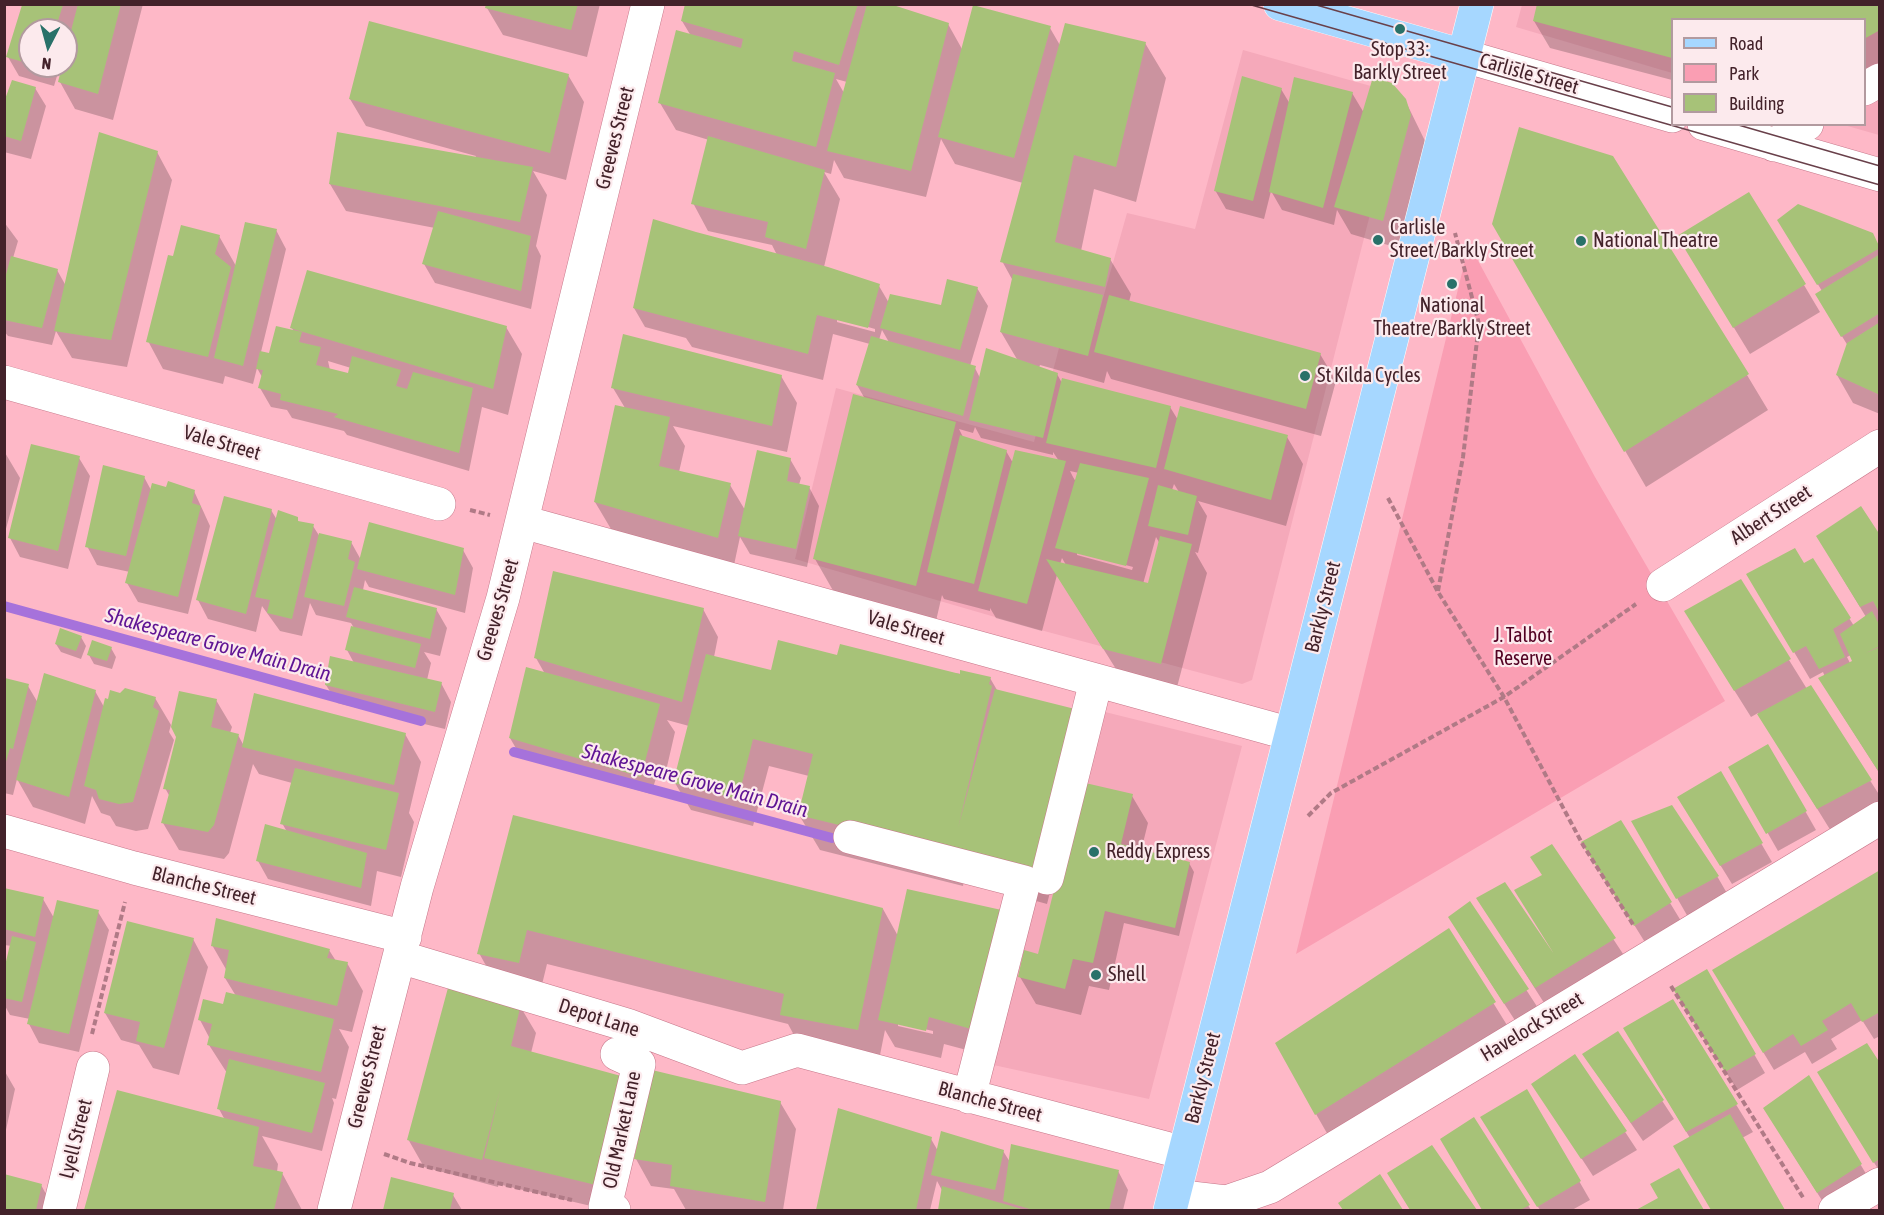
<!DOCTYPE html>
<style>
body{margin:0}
#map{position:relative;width:1884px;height:1215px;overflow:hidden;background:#feb8c7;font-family:"Asap Condensed",sans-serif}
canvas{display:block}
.frame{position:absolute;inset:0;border:6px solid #43222a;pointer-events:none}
.legend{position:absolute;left:1671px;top:18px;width:195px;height:108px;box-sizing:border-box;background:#fceaed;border:2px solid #b29a9f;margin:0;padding:8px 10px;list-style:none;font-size:18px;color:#43222a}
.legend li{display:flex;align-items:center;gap:12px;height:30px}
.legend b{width:30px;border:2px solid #b29a9f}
.north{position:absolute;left:18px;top:18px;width:60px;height:60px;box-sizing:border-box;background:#fceaed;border:2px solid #b29a9f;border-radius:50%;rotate:186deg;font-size:16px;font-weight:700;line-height:24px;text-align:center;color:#43222a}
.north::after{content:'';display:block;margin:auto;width:21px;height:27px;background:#297169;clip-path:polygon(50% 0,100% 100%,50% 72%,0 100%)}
</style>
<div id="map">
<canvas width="1884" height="1215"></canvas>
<div class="frame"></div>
<ul class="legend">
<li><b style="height:8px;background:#a6d7ff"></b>Road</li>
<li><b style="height:16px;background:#fa9eb3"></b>Park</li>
<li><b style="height:16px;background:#a7c278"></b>Building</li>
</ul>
<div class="north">N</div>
</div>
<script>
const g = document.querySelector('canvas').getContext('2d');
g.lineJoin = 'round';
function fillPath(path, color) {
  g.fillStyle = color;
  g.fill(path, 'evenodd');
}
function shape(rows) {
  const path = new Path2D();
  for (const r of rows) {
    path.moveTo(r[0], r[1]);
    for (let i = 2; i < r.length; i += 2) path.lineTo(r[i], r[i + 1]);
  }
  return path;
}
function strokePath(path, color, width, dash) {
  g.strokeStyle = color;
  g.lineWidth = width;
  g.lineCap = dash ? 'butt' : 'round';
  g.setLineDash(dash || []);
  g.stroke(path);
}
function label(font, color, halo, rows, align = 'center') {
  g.font = font + ' "Asap Condensed",sans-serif';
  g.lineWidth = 4.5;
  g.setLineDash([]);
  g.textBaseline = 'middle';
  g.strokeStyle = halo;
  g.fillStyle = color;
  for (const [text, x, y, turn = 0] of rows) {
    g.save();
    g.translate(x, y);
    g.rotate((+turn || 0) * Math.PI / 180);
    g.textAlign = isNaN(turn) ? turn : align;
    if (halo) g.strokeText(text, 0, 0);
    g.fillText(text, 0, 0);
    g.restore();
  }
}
fillPath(shape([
 [1522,5,1879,5,1879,135,1844,125,1864,124,1864,20,1672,20,1672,73,1516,27],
 [1243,50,1392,92,1398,104,1252,680,1242,684,1033,628,795,559,836,388,1034,442,1059,348,1087,355,1127,213,1195,229],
 [1097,710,1242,746,1149,1099,989,1064,1035,883]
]), '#f5a9ba');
fillPath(shape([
 [1469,244,1595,477,1725,701,1296,954]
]), '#fa9eb3');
fillPath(shape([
 [24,4,143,4,113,120,75,109,60,82,64,66,66,66,66,30,30,30,30,66,60,66,54,86,19,76,8,57],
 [488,4,600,4,587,57,503,35,487,8],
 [687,4,885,4,948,24,962,49,1050,28,1061,47,1145,43,1166,78,1136,202,1094,189,1081,251,1110,259,1131,294,1129,302,1320,354,1336,381,1321,436,1111,379,1107,371,1104,383,1040,365,1039,368,1057,374,1062,383,1170,407,1178,420,1287,437,1303,464,1286,526,1198,501,1207,516,1198,553,1195,552,1207,573,1176,691,1121,677,1057,575,1042,631,996,618,990,608,990,611,944,599,942,595,936,621,835,594,815,559,865,399,857,385,870,344,833,334,823,380,692,347,686,338,645,327,634,308,777,255,772,245,708,231,693,203,709,140,676,130,660,103,691,36,682,21],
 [836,79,847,82,844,93],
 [941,139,955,164,1023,183,1002,261,1013,281,1001,332,1018,361,980,378,975,368,970,366,988,306,977,288,942,306,889,303,879,286,824,267,840,199,824,172,831,174,834,160,844,178,926,197],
 [837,318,875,329,875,332,837,322],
 [882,330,890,344,879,340],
 [975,427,981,438,1053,455,1053,452,1059,461,1013,463,1006,451,963,437,959,429,973,433],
 [1070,471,1079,473,1076,482,1073,477],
 [1174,484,1179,492,1172,490],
 [1156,537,1160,544,1149,585,1143,584],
 [1077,552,1133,567,1132,570,1077,555],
 [1062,558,1066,565,1060,564],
 [1880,4,1880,78,1864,88,1864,20,1672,20,1672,80,1550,48,1534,21],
 [568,75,584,102,566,180,533,171,547,195,536,246,541,256,531,309,435,283,424,264,435,228,346,211,330,184,475,158,476,156,366,126,350,99],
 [35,88,46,106,31,159,4,152,4,104],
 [1281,89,1290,104,1352,93,1364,113,1405,100,1426,143,1398,248,1351,234,1337,210,1334,225,1282,210,1271,191,1264,219,1226,209,1215,190],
 [157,152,172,180,127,367,72,358,56,331,52,345,8,336,4,331,4,222,18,241,13,258,57,270,66,286],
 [1494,223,1747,375,1768,410,1646,487],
 [276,230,286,249,261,352,270,355,294,332,292,328,506,327,522,354,508,415,482,407,469,471,347,435,344,431,292,418,287,410,271,407,260,388,262,377,257,368,253,384,225,376,223,384,163,369,148,341,175,258,219,236,236,266],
 [328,361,351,368,350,375,330,370],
 [1790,239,1880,247,1880,414,1853,403,1837,375,1848,346,1827,312,1822,291],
 [1695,264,1804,285,1820,312,1750,354],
 [781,376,797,403,787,452,673,426,685,446,679,472,730,485,745,510,790,459,801,478,799,485,809,487,819,506,807,567,750,554,740,537,734,565,611,529,595,502,625,408,613,388],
 [4,451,20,478,4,536],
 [79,458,90,476,68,569,20,557,10,538],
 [144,477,151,490,194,491,210,526,188,614,138,602,127,583,130,572,97,565,87,546],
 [271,510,277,520,297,518,299,523,313,526,320,537,351,542,361,560,463,550,473,568,465,613,369,587,365,580,363,590,436,609,447,628,440,656,424,652,431,663,427,680,441,683,451,702,445,729,337,703,326,685,354,663,347,650,354,628,351,623,316,615,310,603,302,636,280,631,262,606,256,632,208,619,198,600],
 [1880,537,1880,774,1836,705,1823,672,1810,679,1748,574,1804,565,1813,560,1854,626,1866,617,1834,564],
 [1851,655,1854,661,1850,663,1847,657],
 [1740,581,1807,689,1810,687,1880,796,1880,811,1834,836,1758,713,1751,717,1702,639],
 [703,609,718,637,714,657,772,672,838,657,990,678,997,690,1090,737,1047,904,964,881,963,886,820,850,799,815,809,776,769,766,753,826,691,810,675,783,689,726,667,720,675,732,666,771,659,769,651,794,521,757,510,738,545,674,536,658],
 [81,637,86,646,81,659,61,652,56,644],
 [111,648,116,657,112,669,94,664,89,655],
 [4,680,28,686,38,703,95,691,104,707,155,698,171,725,169,732,174,740,148,829,136,831,116,826,110,816,101,813,92,796,85,824,33,807,17,779,13,795,4,793],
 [216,700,232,727,230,733,238,735,244,746,405,734,421,762,409,813,414,822,401,877,377,871,371,906,268,879,258,861,287,832,282,823,292,783,259,774,253,764,229,853,224,859,179,850,163,823,170,797,165,788],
 [1768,746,1816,830,1778,851,1730,767],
 [1720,773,1772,862,1732,884,1690,816],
 [1132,796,1148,823,1141,851,1189,863,1194,872,1179,936,1124,923,1109,990,1089,986,1081,1015,1036,1004,1020,977,1039,956],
 [514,817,883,909,898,936,993,1057,944,1044,941,1058,895,1047,885,1030,878,1065,802,1050,788,1024,547,964,539,997,499,989,479,953],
 [898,1023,933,1031,933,1034,898,1026],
 [1633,821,1717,876,1728,895,1688,917],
 [1621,822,1681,921,1646,944,1594,860],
 [1552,846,1631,966,1546,1006,1489,916,1551,954,1553,953,1543,876],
 [1880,871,1880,1036,1874,1039,1862,1020,1831,1039,1837,1049,1812,1064,1805,1052,1774,1070,1725,989],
 [4,889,43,899,54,918,98,912,109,930,79,1052,39,1043,29,1024,30,1019,10,1015,4,1004,4,976,12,946,4,945],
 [1470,903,1538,1008,1516,1022,1460,935],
 [1448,930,1515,1038,1336,1149,1316,1114],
 [193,939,208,967,179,1075,153,1068,139,1045,121,1040,105,1013],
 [212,945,329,950,336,961,347,963,363,991,352,1032,339,1029,349,1047,336,1099,332,1098,334,1103,322,1151,262,1136,278,1164,277,1172,282,1173,302,1210,85,1210,118,1091,225,1120,219,1109,227,1073,209,1045,210,1039,200,1020,236,996,225,978,227,971],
 [1706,971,1765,1073,1737,1090,1686,1008],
 [1672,1001,1753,1132,1742,1138,1783,1210,1712,1210,1675,1146,1690,1138,1641,1056],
 [520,1006,536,1033,531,1053,608,1210,502,1185,499,1181,498,1187,424,1167,408,1139],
 [1618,1033,1674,1119,1643,1141,1584,1055],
 [1575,1056,1637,1150,1593,1176,1533,1084],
 [1880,1066,1880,1172,1834,1099],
 [4,1070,15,1089,4,1139],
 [1808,1077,1877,1192,1828,1210,1764,1108],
 [1527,1091,1590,1200,1572,1210,1540,1210,1493,1136],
 [780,1102,796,1129,783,1210,686,1210,674,1189,651,1186,636,1159],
 [840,1110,931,1139,938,1151,1003,1151,1010,1162,1118,1171,1128,1190,1123,1210,940,1210,943,1192,937,1181,930,1210,818,1210],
 [1474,1119,1531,1210,1483,1210,1442,1140],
 [1432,1147,1475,1210,1411,1210,1400,1192],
 [1678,1170,1702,1210,1639,1210,1660,1199],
 [4,1176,41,1185,55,1210,4,1210],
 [1380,1176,1402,1210,1344,1210,1340,1203],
 [392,1179,453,1195,462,1210,384,1210]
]), '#0003');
strokePath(shape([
 [4,606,421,721],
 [514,752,832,838]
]), '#a672db', 10);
fillPath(shape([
 [78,4,121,4,98,94,58,82,62,66,66,66,66,50],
 [486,4,578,4,571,30,485,8],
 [685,4,858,4,839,65,794,51,792,61,835,73,816,147,658,103,676,30,741,48,743,39,681,21],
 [867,4,890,4,949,23,911,171,827,151],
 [1537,4,1880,4,1880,30,1864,39,1864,20,1672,20,1672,58,1533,21],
 [22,5,63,5,55,30,30,30,30,64,6,57],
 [973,5,1051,26,1014,158,938,137],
 [369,21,569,74,550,153,349,99],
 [1065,23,1146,42,1116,167,1074,155,1055,242,1111,258,1105,287,1000,262],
 [1242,76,1282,88,1253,201,1214,191],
 [1294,77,1353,92,1323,208,1269,192],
 [1373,77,1392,83,1406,99,1411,115,1383,221,1334,207],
 [12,80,36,87,21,141,4,136,4,102],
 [1519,127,1613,156,1749,374,1624,452,1492,224],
 [99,132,158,151,111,340,54,331],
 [337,132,533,167,520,222,329,184],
 [708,136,825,170,806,249,765,237,768,222,691,204],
 [1749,192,1806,284,1733,328,1677,236],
 [1798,204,1873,233,1880,248,1817,285,1777,220],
 [438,211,531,236,521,291,422,264],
 [653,219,696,232,828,267,880,284,868,328,817,315,808,354,633,308],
 [245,222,277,229,243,366,214,358],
 [181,225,220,235,215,254,231,267,208,357,146,342,168,255,173,256],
 [1880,254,1880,313,1841,337,1815,294],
 [11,256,58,269,42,328,4,320,4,282],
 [307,270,507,326,493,389,290,328],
 [1013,274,1103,295,1088,356,1000,332],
 [947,279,978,287,960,350,880,328,890,294,941,305],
 [1109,295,1321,353,1306,409,1094,352],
 [1880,322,1880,395,1836,375,1847,343],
 [276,326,302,332,299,342,321,347,316,365,348,373,352,356,401,370,396,386,407,389,413,372,473,388,459,453,334,417,338,414,280,400,281,394,258,388,263,370,256,369,260,351,269,353],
 [623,334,782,375,772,426,611,388],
 [871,336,976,366,963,416,856,385],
 [986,348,1058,373,1043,438,969,420],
 [1062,378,1171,406,1156,468,1046,443],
 [853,394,956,422,916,586,813,559],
 [615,405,670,417,659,466,731,483,718,538,594,502],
 [1180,406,1288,435,1271,500,1164,469],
 [960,435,1007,450,974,584,927,572],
 [31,444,80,456,58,551,8,538],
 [757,450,791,458,787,481,810,486,796,549,738,536],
 [1015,450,1066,461,1027,604,978,591],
 [1080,463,1149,478,1126,566,1055,548],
 [103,465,145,476,126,556,85,547],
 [168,481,195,490,192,503,201,506,178,597,125,583,152,483,166,487],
 [1158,485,1197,496,1188,535,1148,526],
 [224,496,272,509,246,614,196,600],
 [1861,506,1880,535,1880,614,1873,601,1860,607,1816,536],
 [278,510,298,517,298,521,314,524,292,619,267,613,270,600,255,597],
 [369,522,464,548,455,595,357,569],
 [319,533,352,541,348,559,355,562,344,606,304,597],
 [1160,536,1192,544,1161,664,1103,649,1046,559,1148,583],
 [1795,548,1804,563,1813,558,1851,618,1833,629,1845,657,1819,669,1806,646,1793,653,1746,574],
 [553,571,704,608,682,702,534,658],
 [1741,579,1791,659,1734,691,1684,611],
 [354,587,437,608,430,639,346,617],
 [1872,611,1880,626,1880,646,1866,653,1880,647,1880,774,1818,678,1852,661,1840,634],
 [351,626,421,644,415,668,345,650],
 [60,628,82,636,76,651,55,644],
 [92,640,112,647,107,661,87,655],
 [778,640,837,655,840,644,960,674,960,670,991,677,989,684,992,686,958,828,995,689,1075,709,1031,877,917,844,798,815,813,754,753,739,738,799,673,783,706,654,771,670],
 [330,656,442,682,435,712,325,685],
 [526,667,660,704,641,777,509,738],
 [44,673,96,690,69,797,16,780],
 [5,678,29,684,13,749,10,748,5,765],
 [1811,685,1872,780,1817,809,1757,714],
 [125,688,156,697,153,707,159,711,133,802,119,804,99,799,96,790,84,786,105,698,108,699,110,690,120,693],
 [179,691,217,699,211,727,239,734,214,825,208,832,161,823,170,790,163,789,176,737,171,727],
 [254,693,406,733,394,785,242,747],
 [1768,744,1807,811,1766,834,1728,767],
 [295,768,399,793,386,850,280,824],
 [1721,771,1763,843,1720,866,1677,797],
 [1081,782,1133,794,1121,844,1190,862,1175,928,1105,911,1093,963,1073,959,1065,989,1018,977,1024,950,1038,954],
 [1672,805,1719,876,1676,899,1631,821],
 [513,815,883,908,858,1030,780,1015,784,994,527,930,519,963,477,954],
 [1621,820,1672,902,1634,926,1581,842],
 [265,824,367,853,361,888,256,861],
 [1552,844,1616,938,1535,988,1476,898,1505,882,1554,954,1514,890,1542,875,1530,857],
 [1880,870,1880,1012,1862,1022,1851,1003,1822,1021,1828,1030,1801,1046,1793,1034,1763,1053,1712,970],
 [4,888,44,897,35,937,4,929],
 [907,889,1006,911,978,1031,929,1017,926,1031,878,1020],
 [57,900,99,910,69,1034,27,1024],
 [1470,901,1529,989,1504,1004,1448,917],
 [216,918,330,949,327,958,348,962,337,1006,224,978,229,950,211,946],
 [127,921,194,938,164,1048,136,1041,140,1022,104,1013],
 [1449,928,1496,1002,1315,1115,1275,1043],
 [12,936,36,942,22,1002,4,998,4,970],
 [1707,969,1756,1054,1725,1072,1673,989],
 [449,984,521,1004,511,1046,621,1076,600,1186,484,1158,500,1090,482,1160,407,1140],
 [226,992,334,1019,321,1072,207,1045,212,1024,198,1020,203,999,223,1004],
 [1673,999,1738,1104,1686,1132,1623,1028],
 [1618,1031,1664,1100,1631,1123,1582,1054],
 [1867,1043,1880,1063,1880,1159,1873,1163,1817,1072],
 [1575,1054,1627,1131,1581,1159,1531,1084],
 [229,1059,325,1083,312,1133,217,1109],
 [652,1070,781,1101,765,1202,670,1186,672,1165,634,1159],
 [1809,1075,1862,1164,1817,1193,1763,1108],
 [1527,1089,1581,1181,1537,1207,1480,1117],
 [117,1090,259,1127,253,1166,283,1172,274,1210,84,1210],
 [838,1108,932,1137,916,1210,816,1210],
 [1730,1114,1785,1210,1711,1210,1673,1146],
 [1474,1117,1530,1205,1520,1210,1482,1210,1440,1139],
 [941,1131,1004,1150,995,1190,931,1175],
 [1011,1144,1119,1170,1109,1210,1033,1210,1003,1201],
 [1432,1145,1477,1210,1410,1210,1387,1173],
 [1679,1168,1704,1210,1636,1210,1658,1198,1650,1184],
 [4,1174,42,1184,36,1210,4,1210],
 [1380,1174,1403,1210,1343,1210,1338,1203],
 [391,1177,454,1193,450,1210,383,1210],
 [942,1186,1025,1210,938,1210]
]), '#a7c278');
const minor = shape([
 [1464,56,1672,116],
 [1864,89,1880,80],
 [1704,124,1880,175],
 [1774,145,1807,124],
 [4,382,439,504],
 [523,522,1291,734],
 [1663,585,1880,446],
 [4,831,134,868,405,937],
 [850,837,1024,882,969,1097],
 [1047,878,1096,681],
 [400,957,627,1025,742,1068,797,1050,1184,1153],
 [1174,1196,1226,1202,1270,1187,1880,818],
 [59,1210,93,1068],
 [334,1210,417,887,503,598,648,4],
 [614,1210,605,1207,639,1064,617,1054],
 [1835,1210,1880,1184]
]);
const major = shape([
 [1280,4,1464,56],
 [1170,1210,1477,4]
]);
strokePath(minor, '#c67689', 34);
strokePath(major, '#fff', 34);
strokePath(shape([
 [1388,498,1438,592,1504,697,1583,845,1634,926],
 [470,510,490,515],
 [1438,591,1463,457,1479,324,1455,233],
 [1308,816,1331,793,1504,697,1636,604],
 [1671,986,1804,1199],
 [92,1034,125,902],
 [384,1154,410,1163,572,1200]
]), '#b07a86', 4, [6, 3]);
strokePath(minor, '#fff', 33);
strokePath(major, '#a6d7ff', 33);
strokePath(shape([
 [1248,4,1880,185],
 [1313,4,1672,107],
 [1735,124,1880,166]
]), '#69404a', 1.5);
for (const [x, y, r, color] of [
 [1400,29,6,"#297169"],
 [1378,240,6,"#297169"],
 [1581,241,6,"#297169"],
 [1452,284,6,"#297169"],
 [1305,376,6,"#297169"],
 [1094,852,6,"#297169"],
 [1096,975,6,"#297169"]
]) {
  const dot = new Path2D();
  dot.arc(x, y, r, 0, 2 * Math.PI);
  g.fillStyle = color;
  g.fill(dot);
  strokePath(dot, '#fceaed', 2);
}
label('20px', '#43222a', '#fceaed', [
 ["Stop 33:",1400,50,"center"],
 ["Barkly Street",1400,73,"center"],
 ["Carlisle",1390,228],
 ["Street/Barkly Street",1390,251],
 ["National Theatre",1593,241],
 ["National",1452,306,"center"],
 ["Theatre/Barkly Street",1452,329,"center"],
 ["St Kilda Cycles",1317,376],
 ["Reddy Express",1106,852],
 ["Shell",1108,975]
], 'left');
label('20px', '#43222a', '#fceaed', [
 ["Carlisle Street",1529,74,16],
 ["Greeves Street",615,138,-76],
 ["Vale Street",222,443,16],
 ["Albert Street",1771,515,-33],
 ["Barkly Street",1323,607,-76],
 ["Greeves Street",498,610,-74],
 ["Vale Street",906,628,16],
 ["Blanche Street",204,886,14],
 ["Depot Lane",599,1018,18],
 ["Havelock Street",1532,1027,-31],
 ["Greeves Street",367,1077,-76],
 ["Barkly Street",1203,1078,-76],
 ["Blanche Street",990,1102,15],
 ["Old Market Lane",622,1130,-78],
 ["Lyell Street",76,1139,-76]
]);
label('20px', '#520022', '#fceaed', [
 ["J. Talbot",1523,636],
 ["Reserve",1523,659]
]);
label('italic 21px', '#5f1494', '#fceaed', [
 ["Shakespeare Grove Main Drain",218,645,15],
 ["Shakespeare Grove Main Drain",695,781,15]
]);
</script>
